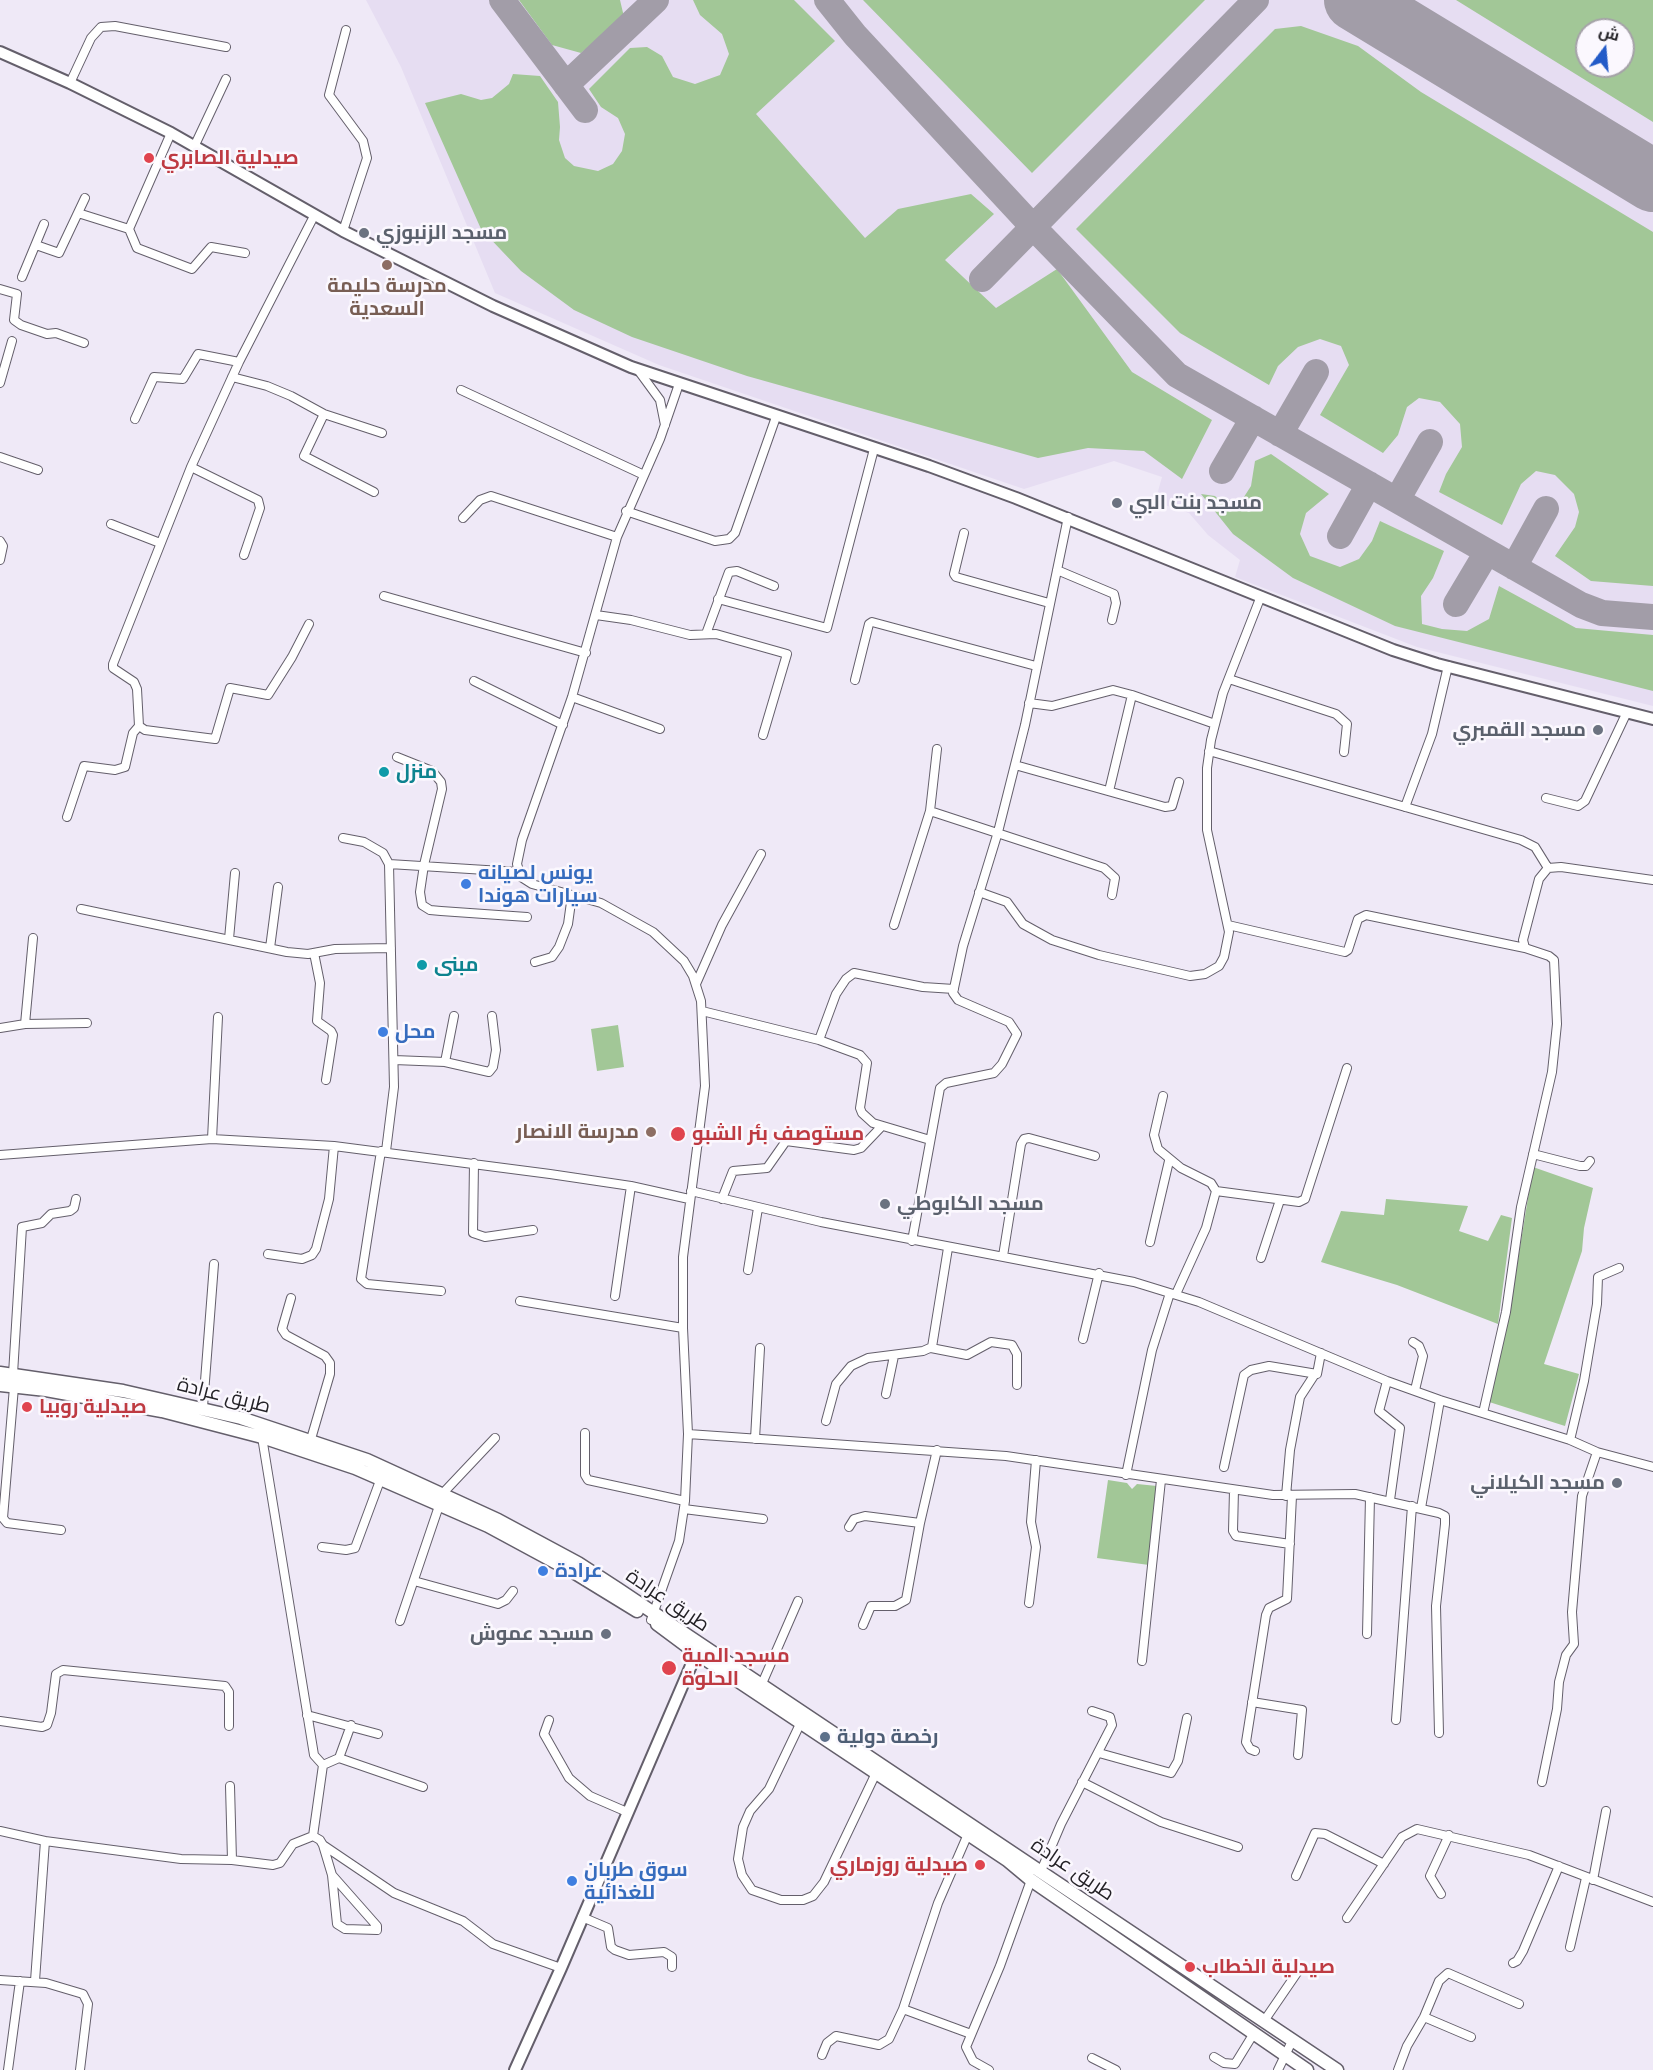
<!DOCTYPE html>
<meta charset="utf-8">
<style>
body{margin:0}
#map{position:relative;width:1653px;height:2070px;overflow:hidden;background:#efe9f7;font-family:Lato,Cairo,sans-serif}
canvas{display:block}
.north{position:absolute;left:1575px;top:18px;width:60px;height:60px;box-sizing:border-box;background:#fbf8fe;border:2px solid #a5a2a8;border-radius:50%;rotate:16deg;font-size:16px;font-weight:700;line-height:24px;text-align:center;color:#242227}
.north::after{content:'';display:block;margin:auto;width:21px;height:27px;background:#235bc8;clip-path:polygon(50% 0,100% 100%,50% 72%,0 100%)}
</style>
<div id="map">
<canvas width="1653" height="2070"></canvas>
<div class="north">ش</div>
</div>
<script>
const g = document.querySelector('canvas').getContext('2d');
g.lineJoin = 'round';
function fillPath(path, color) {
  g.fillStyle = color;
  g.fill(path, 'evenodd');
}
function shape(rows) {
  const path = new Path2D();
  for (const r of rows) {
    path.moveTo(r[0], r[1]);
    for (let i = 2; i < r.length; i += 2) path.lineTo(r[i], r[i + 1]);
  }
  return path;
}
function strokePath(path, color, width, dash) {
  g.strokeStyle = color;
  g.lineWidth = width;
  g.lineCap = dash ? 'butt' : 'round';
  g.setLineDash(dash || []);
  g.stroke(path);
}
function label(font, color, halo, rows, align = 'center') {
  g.font = font + ' Lato,Cairo,sans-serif';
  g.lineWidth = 5;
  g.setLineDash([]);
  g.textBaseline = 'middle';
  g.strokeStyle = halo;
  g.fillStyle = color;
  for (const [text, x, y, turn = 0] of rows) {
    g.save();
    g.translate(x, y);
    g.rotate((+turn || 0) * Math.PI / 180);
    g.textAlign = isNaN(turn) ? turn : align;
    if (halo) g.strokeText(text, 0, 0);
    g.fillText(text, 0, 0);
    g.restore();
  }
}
fillPath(shape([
 [366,0,1653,0,1653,706,1417,647,1235,577,1240,560,1208,535,1189,513,1155,502,1162,477,1114,461,1024,489,659,365,495,293,401,67],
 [1587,30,1623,30,1623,66,1587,66]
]), '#e6ddf2');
fillPath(shape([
 [519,0,620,0,624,17,581,53,552,45],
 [693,0,794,0,835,41,756,114,865,238,898,209,971,194,994,214,945,260,996,308,1057,269,1132,372,1212,420,1182,479,1144,451,1088,448,1038,458,747,376,632,337,574,310,521,271,481,229,425,103,461,94,481,100,492,98,509,84,513,74,540,76,558,102,560,127,559,140,565,158,574,166,598,171,613,164,622,151,625,134,618,118,601,107,589,89,630,48,647,47,662,56,673,77,695,84,720,75,729,54,722,34,700,15],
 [863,0,1205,0,1032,173],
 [1456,0,1653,0,1653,122],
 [1587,30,1623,30,1623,66,1587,66],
 [1301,26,1358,46,1421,92,1653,232,1653,586,1591,581,1555,556,1575,527,1579,512,1574,494,1555,475,1536,471,1521,484,1502,525,1439,492,1446,474,1462,447,1460,424,1440,402,1419,398,1407,407,1398,435,1383,453,1320,415,1349,365,1341,346,1320,339,1298,347,1278,366,1269,385,1180,333,1076,229,1275,29],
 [1271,454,1329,494,1306,513,1300,534,1310,556,1340,567,1359,559,1372,541,1380,521,1444,551,1433,578,1421,596,1422,624,1442,629,1467,631,1489,619,1499,586,1576,628,1653,635,1653,691,1395,626,1293,578,1233,534,1201,494,1215,496,1219,500,1242,500,1251,486,1255,461],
 [618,1025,624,1067,597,1071,591,1029],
 [1533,1167,1593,1188,1584,1228,1582,1251,1544,1364,1579,1374,1565,1426,1486,1401,1515,1278],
 [1386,1199,1468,1206,1459,1231,1488,1241,1501,1215,1512,1218,1498,1324,1397,1285,1321,1262,1341,1211,1384,1215],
 [1108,1480,1127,1483,1132,1489,1137,1484,1157,1486,1149,1565,1097,1558]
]), '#a2c797');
strokePath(shape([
 [502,0,585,110],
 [827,0,855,35,1034,228,1177,375,1581,605,1602,613,1653,617],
 [566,85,656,0],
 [982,279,1256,0],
 [1280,434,1316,372],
 [1222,471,1253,418],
 [1397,500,1430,442],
 [1340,536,1369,484],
 [1514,567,1546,509],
 [1456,604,1487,552]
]), '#a29da8', 26);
strokePath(shape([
 [1355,0,1653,181]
]), '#a29da8', 62);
const street = shape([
 [70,83,91,38,101,27,115,26,226,47],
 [171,133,129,229,137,248,192,269,211,247,245,253],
 [194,147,226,79],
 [78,213,129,229],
 [343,231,367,158,363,141,329,95,346,30],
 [36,245,59,253,85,198],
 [22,277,44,224],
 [0,289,17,294,14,320,21,325,47,334,56,333,84,343],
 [638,370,660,400,665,425],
 [232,377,267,386,291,396,324,414,382,433],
 [0,383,12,341],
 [461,390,644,475],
 [324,414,304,456,374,492],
 [135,419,154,377,183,379,198,354,239,362],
 [0,457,38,470],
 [191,467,258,500,260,508,244,555],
 [626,511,715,541,729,539,735,533,776,417],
 [463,518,480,500,491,496,617,537],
 [111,524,160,543],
 [964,533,954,574,956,577,1049,603],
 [0,541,3,546,0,560],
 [1057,570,1114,594,1116,603,1112,620],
 [384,596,586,653],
 [718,599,827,628,874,449],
 [596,615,631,620,690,635,716,634,787,654,763,735],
 [706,634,729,572,737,571,774,586],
 [1229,679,1336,714,1347,724,1344,752],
 [855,680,869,624,872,622,1036,666],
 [474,681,563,725],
 [572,697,660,729],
 [1029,703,1052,706,1113,690,1132,695],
 [139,726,145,730,215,739,230,688,268,695,292,657,309,624],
 [1209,751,1521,840,1535,847,1548,868],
 [397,757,432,771,441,782,442,789,424,865,420,892,422,905,430,910,441,911,527,917],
 [1015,765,1165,807,1172,806,1179,782],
 [1109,791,1132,695,1215,724],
 [1546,798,1578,806,1585,801,1627,712],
 [1405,807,1432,734,1448,666],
 [930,811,937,749],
 [67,817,84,766,115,770,125,767,133,733,139,726,137,689,134,682,113,668,113,664,191,467,239,362,314,216],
 [343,838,364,842,383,853,389,864],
 [979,892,1007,902,1023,924,1052,940,1099,955,1190,976,1205,974,1219,966,1224,957,1229,932,1207,830,1207,768,1211,740,1223,693,1261,596],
 [81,909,287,952,308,954,335,949,391,948],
 [894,925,930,811,1104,868,1115,878,1112,895],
 [1228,925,1345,952,1348,950,1358,919,1366,915,1525,948],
 [229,939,235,873],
 [270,948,278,887],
 [314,953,320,983,317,1021,331,1031,333,1035,326,1080],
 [535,962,552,957,559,947,568,924,572,895],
 [696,984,722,925,761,854],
 [702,1011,819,1040,860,1055,867,1063,860,1108,862,1113,873,1123,930,1140],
 [25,1024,33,938],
 [0,1028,25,1024,87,1023],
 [819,1040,836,994,846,979,854,973,923,987,954,989],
 [394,1060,445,1062,489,1072,493,1067,496,1050,492,1016],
 [445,1062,454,1016],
 [1163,1096,1154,1135,1158,1149,1181,1168,1211,1183,1216,1191],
 [212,1139,218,1017],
 [381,1151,361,1279,367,1284,441,1291],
 [386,1151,394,1087,389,864,518,872],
 [1533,1154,1580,1166,1586,1166,1590,1161],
 [0,1155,212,1139,334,1146,550,1174,631,1186,689,1199],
 [474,1163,473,1233,485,1237,533,1230],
 [691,1191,821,1222,1134,1282,1199,1302,1387,1381,1440,1400,1570,1440,1597,1452,1653,1467],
 [722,1199,733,1171,767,1168,786,1141,854,1150,861,1148,882,1126],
 [912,1241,940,1088,946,1083,994,1073,1002,1064,1017,1034,1009,1022,958,1000,953,993,963,946,998,832,1025,725,1068,517],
 [1150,1242,1169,1161],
 [268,1254,302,1259,312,1255,316,1249,329,1199,334,1146],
 [1003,1256,1021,1144,1024,1139,1029,1138,1095,1156],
 [1261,1258,1280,1200],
 [748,1270,758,1208],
 [1176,1294,1206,1228,1216,1191,1299,1202,1305,1199,1347,1068],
 [615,1296,631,1186],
 [291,1298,282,1329,286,1335,325,1356,330,1363,330,1374,311,1439],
 [520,1301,683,1328],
 [1083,1339,1099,1273],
 [1413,1342,1419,1346,1423,1356,1415,1390],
 [931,1348,967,1355,991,1342,1012,1345,1017,1354,1017,1385],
 [13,1374,22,1227,42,1223,51,1214,70,1211,74,1208,76,1199],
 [1387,1381,1379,1411,1400,1428,1390,1500],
 [14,1387,3,1518,7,1523,61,1530],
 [886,1394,894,1356],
 [203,1407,214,1264],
 [1483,1413,1506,1312,1521,1207,1552,1072,1557,1024,1554,960,1549,956,1525,948,1523,940,1539,879,1548,868,1561,867,1653,880],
 [826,1421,836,1384,851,1366,868,1358,923,1351,932,1347,948,1248],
 [585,1433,585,1475,588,1480,685,1501],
 [688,1434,1006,1456,1273,1495,1355,1494,1439,1513,1445,1516,1445,1524,1436,1606,1439,1733],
 [262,1437,314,1755,323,1765,313,1836,320,1840,323,1845,332,1875,337,1924,345,1929,377,1930,377,1926,332,1875],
 [755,1439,760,1348],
 [1570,1440,1584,1381,1597,1304,1598,1277,1619,1268],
 [1224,1467,1244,1375,1251,1370,1269,1366,1317,1374,1321,1353],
 [1126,1475,1152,1350,1170,1293],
 [1234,1490,1233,1531,1236,1536,1290,1544],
 [444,1492,495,1438],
 [1286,1496,1290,1450,1300,1397,1315,1374],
 [1421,1508,1440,1400],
 [684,1509,763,1519],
 [849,1527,854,1519,865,1516,920,1523,937,1450],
 [322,1547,346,1550,355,1548,381,1478],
 [414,1581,498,1604,506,1600,513,1591],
 [1029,1603,1036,1547,1031,1522,1036,1460],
 [651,1620,679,1541,685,1501,688,1434,683,1328,683,1257,705,1086,701,1001,693,976,684,961,653,932,601,903,532,884,521,877,517,864,522,840,572,697,617,537,660,439,679,384],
 [400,1621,440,1503],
 [863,1625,871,1606,895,1606,906,1600,920,1523],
 [1367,1634,1370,1497],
 [1142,1661,1161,1480],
 [761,1686,798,1601],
 [1252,1702,1302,1710,1298,1755],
 [307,1715,378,1734],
 [549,1720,544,1734,569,1778,590,1796,627,1812],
 [1396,1720,1412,1506],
 [0,1721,42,1727,47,1725,51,1713,56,1674,63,1670,225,1686,229,1692,229,1726],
 [801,1722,769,1789,750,1811,743,1827,738,1859,742,1875,752,1890,781,1900,803,1900,813,1896,824,1882,876,1773],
 [1255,1751,1250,1749,1246,1742,1266,1615,1269,1608,1287,1599,1292,1496],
 [1099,1753,1171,1773,1178,1761,1187,1718],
 [339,1758,423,1787],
 [323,1765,339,1758,351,1725],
 [1082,1782,1161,1822,1238,1847],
 [1542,1782,1557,1709,1559,1682,1566,1655,1574,1644,1572,1612,1582,1496,1597,1452],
 [230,1786,232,1860],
 [0,1831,45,1841,35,1981],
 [45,1841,181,1859,232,1860,273,1865,280,1863,293,1844,313,1836],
 [323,1845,394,1893,463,1921,493,1944,561,1968],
 [1041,1871,1061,1824,1112,1725,1110,1717,1092,1711],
 [1296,1876,1315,1833,1325,1834,1384,1864],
 [1593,1880,1606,1811],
 [1441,1894,1430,1876,1449,1835],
 [582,1917,608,1928,611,1947,615,1950,629,1955,664,1952,672,1957,672,1967],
 [1347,1918,1402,1837,1417,1829,1529,1855,1653,1902],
 [1570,1947,1586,1878],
 [1513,1963,1517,1961,1523,1951,1559,1866],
 [0,1980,46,1983,83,1994,88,2004,80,2070],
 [903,2009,971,2034],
 [1424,2017,1471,2037],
 [1264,2021,1301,1967],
 [822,2055,827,2043,836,2036,879,2045,889,2039,903,2009,938,1903,968,1834],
 [1214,2057,1224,2063,1235,2064,1254,2033],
 [1092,2058,1116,2070],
 [8,2070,20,1981],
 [989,2070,973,2061,966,2047,1000,1966,1031,1880],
 [1278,2070,1292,2041],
 [1398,2070,1407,2046,1424,2017,1439,1981,1448,1973,1519,2004]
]);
const secondary = shape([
 [0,52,70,83,171,133,343,231,493,306,631,367,929,466,1016,498,1393,650,1437,664,1653,719],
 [515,2070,561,1968,699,1647]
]);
const primary = shape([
 [0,1373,123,1391,241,1418,367,1460,498,1520,578,1563,618,1589,1337,2070],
 [0,1385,46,1390,162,1411,262,1437,355,1468,488,1526,575,1573,637,1611],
 [657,1624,696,1653,1007,1860,1031,1880,1307,2070]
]);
strokePath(street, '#645f6b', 10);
strokePath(secondary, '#645f6b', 14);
strokePath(primary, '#645f6b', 15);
strokePath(street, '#fff', 8);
strokePath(secondary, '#fff', 10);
strokePath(primary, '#fff', 12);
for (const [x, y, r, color] of [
 [149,158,6,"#e0444e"],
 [364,233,6,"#6b7280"],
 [387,265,6,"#8d6e63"],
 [1117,503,6,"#6b7280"],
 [1598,730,6,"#6b7280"],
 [384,772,6,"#0f9aa8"],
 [466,884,6,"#3f7fe0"],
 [422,965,6,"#0f9aa8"],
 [383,1032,6,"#3f7fe0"],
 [651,1132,6,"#8d6e63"],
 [678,1134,8,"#e0444e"],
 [885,1204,6,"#6b7280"],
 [27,1407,6,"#e0444e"],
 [1617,1483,6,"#6b7280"],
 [543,1571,6,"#3f7fe0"],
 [606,1634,6,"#6b7280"],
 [669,1668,8,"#e0444e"],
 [825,1737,6,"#5c6f8a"],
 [980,1865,6,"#e0444e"],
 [572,1881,6,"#3f7fe0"],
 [1190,1967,6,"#e0444e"]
]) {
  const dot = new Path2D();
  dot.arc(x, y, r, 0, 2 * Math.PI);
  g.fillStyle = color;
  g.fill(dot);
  strokePath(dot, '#fbf8fe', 2);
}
label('bold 20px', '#be3a42', '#fbf8fe', [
 ["صيدلية الصابري",161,158],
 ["مستوصف بئر الشبو",692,1134],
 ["صيدلية روبيا",39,1407],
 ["مسجد المية",682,1656],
 ["الحلوة",682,1679],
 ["صيدلية روزماري",968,1865,"right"],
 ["صيدلية الخطاب",1202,1967]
], 'left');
label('bold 20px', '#5b616d', '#fbf8fe', [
 ["مسجد الزنبوزي",376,233],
 ["مسجد بنت البي",1129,503],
 ["مسجد القمبري",1586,730,"right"],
 ["مسجد الكابوطي",897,1204],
 ["مسجد الكيلاني",1605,1483,"right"],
 ["مسجد عموش",594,1634,"right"]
], 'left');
label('bold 20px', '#785e54', '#fbf8fe', [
 ["مدرسة حليمة",387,286],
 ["السعدية",387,309],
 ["مدرسة الانصار",639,1132,"right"]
]);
label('bold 20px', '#0d838f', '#fbf8fe', [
 ["منزل",396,772],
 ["مبنى",434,965]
], 'left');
label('bold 20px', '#366cbe', '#fbf8fe', [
 ["يونس لصيانه",478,873],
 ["سيارات هوندا",478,896],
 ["محل",395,1032],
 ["عرادة",555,1571],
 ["سوق طربان",584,1870],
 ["للغذائية",584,1893]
], 'left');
label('20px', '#242227', '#fbf8fe', [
 ["طريق عرادة",224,1395,14],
 ["طريق عرادة",668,1600,34],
 ["طريق عرادة",1073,1869,34]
]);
label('bold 20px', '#4e5e75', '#fbf8fe', [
 ["رخصة دولية",837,1737]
], 'left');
</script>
